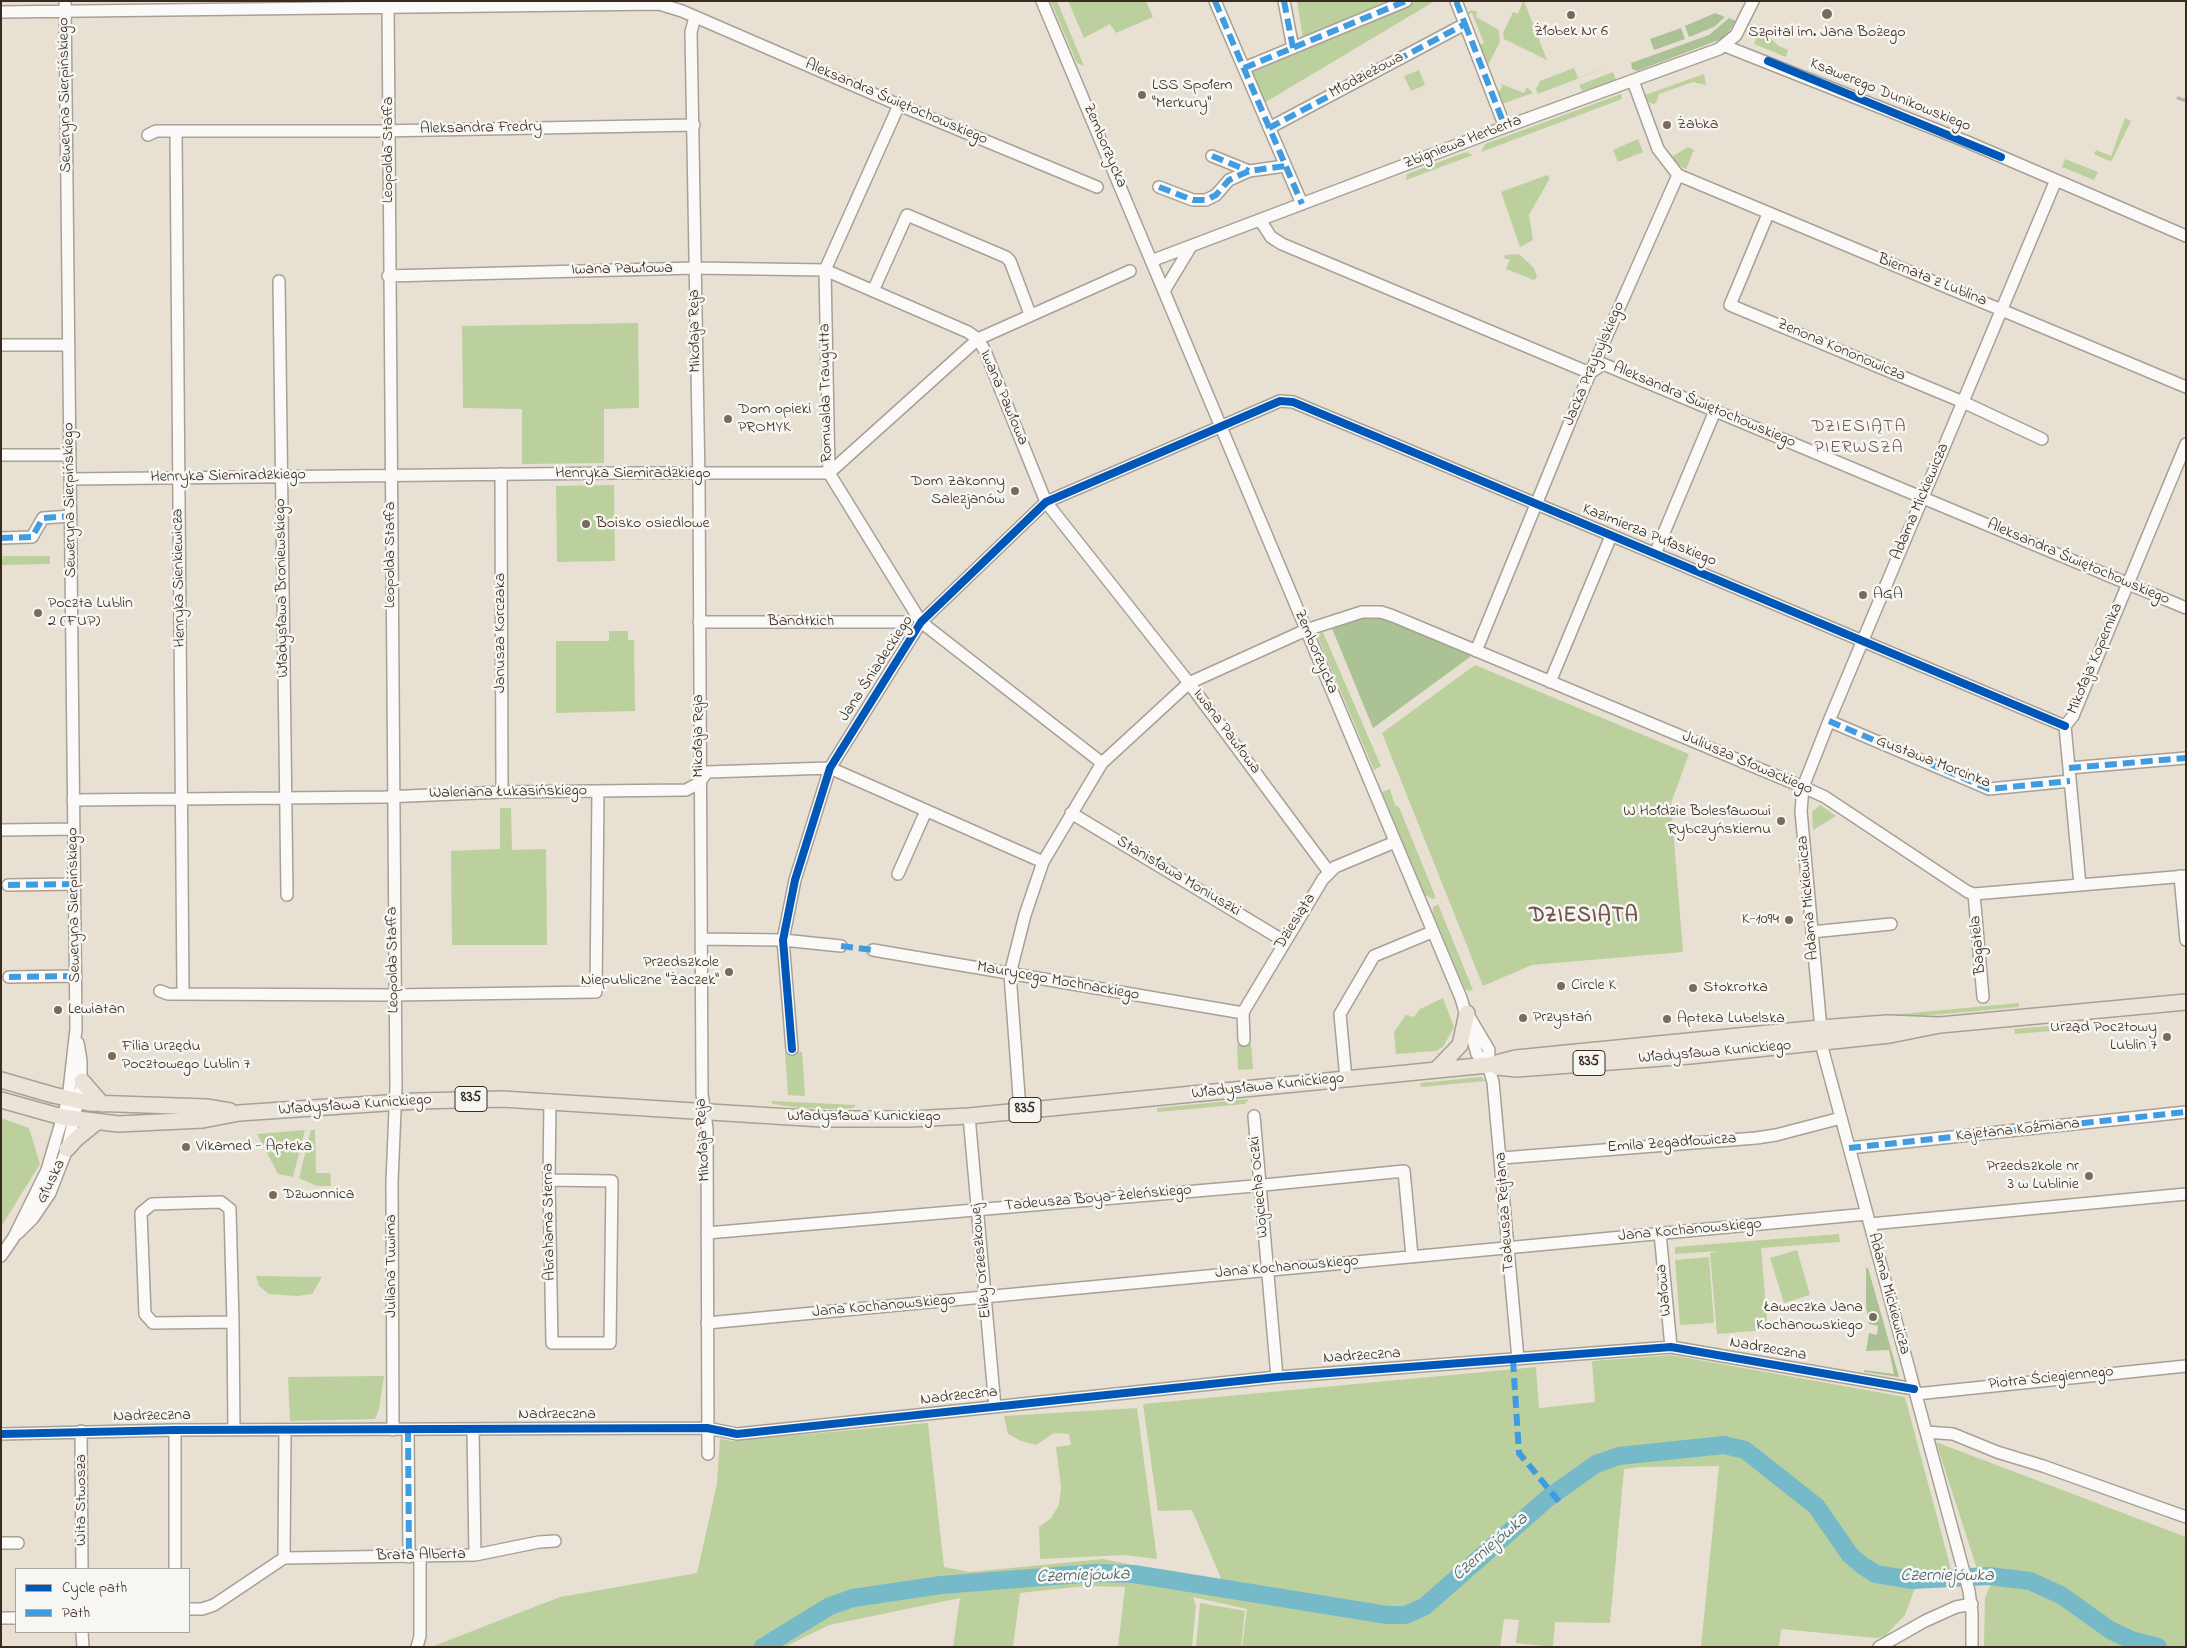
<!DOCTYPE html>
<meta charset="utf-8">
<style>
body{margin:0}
#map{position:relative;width:2187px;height:1648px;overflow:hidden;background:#e8e1d3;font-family:"Indie Flower",sans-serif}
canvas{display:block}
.frame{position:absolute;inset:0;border:2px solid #3b2a1e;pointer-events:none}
.legend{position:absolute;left:15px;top:1568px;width:175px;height:65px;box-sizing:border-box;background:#f6f6f2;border:1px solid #aba49d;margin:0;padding:6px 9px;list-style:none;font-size:15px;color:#3b2a1e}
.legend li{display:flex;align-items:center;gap:10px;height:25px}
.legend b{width:25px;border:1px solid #aba49d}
</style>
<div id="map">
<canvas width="2187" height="1648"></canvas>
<div class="frame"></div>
<ul class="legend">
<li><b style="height:6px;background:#0057b8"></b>Cycle path</li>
<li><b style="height:6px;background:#3f9ce0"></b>Path</li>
</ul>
</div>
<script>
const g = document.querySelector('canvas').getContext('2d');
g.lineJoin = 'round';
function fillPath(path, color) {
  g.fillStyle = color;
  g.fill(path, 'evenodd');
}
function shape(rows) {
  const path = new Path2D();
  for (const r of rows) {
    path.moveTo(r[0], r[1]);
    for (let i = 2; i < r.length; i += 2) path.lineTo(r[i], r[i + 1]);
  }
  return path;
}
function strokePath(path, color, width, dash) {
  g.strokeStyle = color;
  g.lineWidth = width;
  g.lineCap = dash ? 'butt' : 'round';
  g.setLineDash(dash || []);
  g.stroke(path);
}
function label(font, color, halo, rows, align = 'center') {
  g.font = font + ' "Indie Flower",sans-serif';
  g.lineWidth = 5;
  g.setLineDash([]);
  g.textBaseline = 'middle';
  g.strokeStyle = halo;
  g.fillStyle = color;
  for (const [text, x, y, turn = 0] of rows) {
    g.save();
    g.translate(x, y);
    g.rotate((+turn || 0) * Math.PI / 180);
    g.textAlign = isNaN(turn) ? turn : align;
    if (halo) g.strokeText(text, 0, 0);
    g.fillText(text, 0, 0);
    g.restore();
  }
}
fillPath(shape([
 [1057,1,1084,66,1077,63,1051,2],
 [1068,1,1146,1,1153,17,1116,33,1110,24,1084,38],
 [1297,1,1435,1,1264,103,1251,70,1304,46],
 [1523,1,1524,1,1547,60,1504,39,1503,33,1513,12,1518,14],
 [1471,10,1477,12,1476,17,1499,30,1500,42,1487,67,1476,46,1484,43,1472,13,1465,15],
 [1760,29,1779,46,1788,50,1786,57,1754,44],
 [1618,63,1538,94,1536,89,1540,81,1574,68,1578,78],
 [1419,70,1425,85,1411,91,1404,76],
 [1613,72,1616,80,1582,91,1579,85],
 [1704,74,1706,85,1693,82,1659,94,1656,103,1652,104,1647,101,1645,95],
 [1501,84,1524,93,1527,87,1533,93,1499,105,1495,94,1502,88],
 [1621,94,1622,99,1481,152,1485,144],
 [2125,118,2131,121,2112,160,2109,161,2094,154,2096,150,2111,156],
 [1638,139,1643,152,1618,162,1613,150],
 [1688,147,1694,150,1686,169,1673,163,1673,156],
 [1466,152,1473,155,1406,180,1407,174],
 [2065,159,2098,172,2094,180,2062,167],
 [1547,175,1550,178,1529,215,1533,240,1520,247,1501,192],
 [1519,254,1534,268,1537,277,1534,280,1506,269,1510,260,1504,258,1505,255],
 [638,323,639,408,604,409,604,463,522,464,522,409,463,408,462,326],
 [614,485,615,561,557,562,556,486],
 [3,556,50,556,50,564,1,565],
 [1322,630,1381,766,1374,770,1318,638],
 [609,631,628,631,628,640,634,640,635,711,556,713,556,641,609,641],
 [1475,665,1689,754,1671,803,1683,952,1532,965,1483,986,1382,733],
 [1390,789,1395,805,1399,807,1436,898,1433,899,1425,895,1382,792],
 [1820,805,1836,816,1813,830,1812,812],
 [500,808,511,808,512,850,546,849,547,945,452,945,451,851,500,849],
 [1438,904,1473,990,1469,991,1465,989,1433,913,1433,907],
 [1443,998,1454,1027,1443,1047,1436,1051,1396,1054,1394,1032,1406,1015,1414,1017,1420,1009],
 [2019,1003,2019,1007,1859,1022,1858,1018],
 [2074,1024,2075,1029,2015,1034,2014,1029],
 [1251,1044,1253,1069,1238,1070,1237,1045],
 [785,1052,802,1052,805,1096,788,1095],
 [1481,1077,1486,1081,1421,1087,1420,1083],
 [1249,1099,1245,1104,1157,1112,1157,1108],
 [771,1101,856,1105,853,1108,842,1109,800,1108,773,1104],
 [1,1118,29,1128,40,1164,1,1227],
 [305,1130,293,1177,278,1174,257,1134],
 [311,1130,315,1130,316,1173,330,1173,331,1186,317,1186,299,1178],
 [1839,1234,1840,1242,1761,1248,1768,1330,1717,1334,1710,1253,1718,1251,1675,1254,1675,1247],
 [1797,1250,1810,1295,1784,1303,1770,1258],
 [1709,1257,1714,1323,1680,1325,1675,1260],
 [256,1276,322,1277,312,1294,297,1296,269,1294,259,1286],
 [1671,1355,1905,1397,1952,1573,1977,1569,1936,1442,2186,1537,2186,1647,1984,1647,1985,1597,1991,1584,1915,1588,1905,1615,1885,1636,1876,1638,1781,1629,1779,1647,1701,1647,1719,1466,1640,1467,1624,1469,1610,1623,1555,1622,1553,1647,1516,1643,1519,1620,1504,1619,1500,1647,1242,1647,1247,1609,1193,1597,1196,1605,1192,1647,1118,1647,1125,1587,1085,1586,1020,1593,1013,1647,953,1647,960,1598,829,1625,785,1647,431,1647,560,1597,697,1573,717,1484,720,1439,732,1441,928,1423,944,1567,970,1572,1103,1559,1223,1583,1192,1510,1158,1511,1143,1404,1536,1367,1539,1408,1595,1402,1592,1361],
 [384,1376,379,1409,375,1419,290,1421,288,1377],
 [1137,1408,1157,1559,1125,1555,1040,1559,1039,1527,1051,1518,1059,1505,1061,1487,1056,1447,1071,1445,1069,1434,1054,1433,1036,1445,1021,1441,1008,1434,1004,1416],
 [1200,1603,1245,1611,1241,1647,1196,1647]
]), '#bbd09d');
fillPath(shape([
 [1715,13,1725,17,1714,27,1689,37,1685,26],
 [1729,18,1736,21,1724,38,1637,71,1632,69,1631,63,1709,35],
 [1681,28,1685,39,1654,50,1650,39],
 [1365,617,1382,617,1471,653,1470,657,1373,728,1331,626],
 [1866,1268,1868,1268,1899,1377,1864,1372,1864,1370,1894,1374,1889,1350,1866,1351,1869,1333,1877,1335,1878,1326,1869,1324,1866,1306]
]), '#abc295');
strokePath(shape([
 [763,1647,830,1606,853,1598,941,1585,1095,1573,1134,1574,1387,1615,1405,1615,1424,1607,1548,1498,1596,1464,1619,1456,1724,1445,1745,1450,1816,1506,1850,1555,1863,1566,1876,1574,1912,1580,1989,1576,2030,1581,2061,1595,2110,1630,2131,1640,2158,1647]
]), '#76b9c9', 18);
const minor = shape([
 [388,1,396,1086,392,1182,393,1430],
 [1042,1,1461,998,1477,1054,1488,1065],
 [1215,1,1302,204],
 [1284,1,1293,48],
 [1,12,659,4,682,11,899,105,1097,187],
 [695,17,691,32,699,480,702,1094,707,1128,708,1454],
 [1465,24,1505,127],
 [1725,46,1965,141,2186,236],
 [1244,68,1406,1],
 [1633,81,1658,149,1678,175,2186,387],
 [899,105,825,270,829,473,921,622,1102,763],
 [1269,128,1465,24,1456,1],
 [176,132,183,994],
 [148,135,156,131,380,131,694,125],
 [1212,156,1249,171],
 [1159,187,1193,200,1206,200,1216,195,1229,180,1249,171,1285,166],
 [1768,214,1730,305,1963,402,2042,439],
 [1260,220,1271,237,1282,244,1590,373,1603,364,2186,608],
 [1151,261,1505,127,1719,49,1736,35,1753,1],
 [388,276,695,268,825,270,968,332,978,339,985,351,1046,502,1189,683,1329,872],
 [279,281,287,895],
 [873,291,907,215,1006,257,1010,261,1030,314],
 [1164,291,1190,248],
 [1,345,69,345],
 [1,455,70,455],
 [501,474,502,792],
 [70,479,617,473,829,473,978,339,1130,271],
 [1,538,32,537,43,518,71,516],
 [1655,554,1715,411],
 [699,622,903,622],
 [1476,651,1585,385,1678,175],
 [1550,682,1611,536],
 [1829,721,1989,789,2070,781],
 [2069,768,2186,758],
 [73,800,384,797,502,792,686,790,699,783,707,772,830,768,1043,862],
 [1071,813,1284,941],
 [1,830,74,829],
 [898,874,926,811],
 [2180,876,2186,940],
 [8,885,74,884],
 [2080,885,2065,726,2073,716,2186,444],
 [1974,894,1983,997],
 [1812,932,1891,924],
 [702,939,783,940,841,946],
 [873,950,1243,1013],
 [9,977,76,976],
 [160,991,168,994,394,995,596,992,598,791],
 [1470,1018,1489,1050,1488,1065,1493,1082,1518,1359],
 [1244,1040,1243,1013,1245,1009,1323,879,1335,867,1395,842],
 [792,1049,783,940,795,880,830,768,921,622,1046,502,1280,401,1293,402,1420,455,2065,726],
 [1346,1079,1340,1014,1374,956,1432,932],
 [1020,1110,1010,974,1025,915,1043,862,1102,763,1189,683,1306,630,1362,612,1381,612,1393,616,1803,787,1825,797,1968,892,1974,894,2186,876],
 [969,1116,995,1407],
 [1254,1116,1277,1377],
 [1849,1148,2186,1112],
 [1502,1158,1756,1138,1776,1135,1841,1118],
 [549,1180,612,1181,610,1343,552,1343,549,1180,550,1100],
 [1870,1224,2186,1194],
 [18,1233,33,1218,50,1193,67,1149,81,1087,81,1061,78,1043],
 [707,1233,1254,1186,1404,1171,1412,1256],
 [1660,1233,1671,1347],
 [1,1256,14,1237,47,1170,68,1099,76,1029,65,1],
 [233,1322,153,1323,145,1314,141,1213,152,1204,221,1202,230,1209,233,1322,234,1430],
 [707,1323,1867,1214],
 [1916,1394,2186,1366],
 [473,1429,475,1555],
 [408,1430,409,1557],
 [81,1431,82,1569],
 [1926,1432,1953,1434,1997,1452,2043,1466,2186,1517],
 [1,1434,175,1430,707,1428,737,1434,1277,1377,1671,1347,1914,1389],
 [1,1543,18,1543],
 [284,1558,475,1555,539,1542,555,1541],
 [175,1569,175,1430],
 [189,1609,202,1609,214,1605,284,1558,285,1431],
 [2,1618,16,1618],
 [82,1632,83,1647],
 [417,1647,420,1636,420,1557],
 [1879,1647,1925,1621,1956,1607,1972,1604],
 [1972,1647,1972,1613,1969,1591,1823,1051,1801,811,1803,787,1829,721,2056,180]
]);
const major = shape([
 [1497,1067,1517,1069,1690,1056,1890,1035,1940,1025,2186,1002],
 [1436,1070,1460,1045,1467,1013],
 [1,1080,53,1095,89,1103,206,1107,230,1111],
 [82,1081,102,1104],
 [1,1100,62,1117,118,1124,203,1120,239,1113,416,1101,502,1099,822,1119,910,1119,969,1116,1488,1065,1516,1058,1820,1028,1887,1023,1940,1025],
 [67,1149,76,1139,97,1122]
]);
strokePath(minor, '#a6a096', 14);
strokePath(major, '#a6a096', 18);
strokePath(minor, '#fcfaf8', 11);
strokePath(major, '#ebe3d7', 15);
strokePath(shape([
 [2178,98,2186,101]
]), '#b6b3af', 3);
strokePath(shape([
 [1215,1,1302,204],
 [1284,1,1293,48],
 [1465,24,1505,127],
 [1244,68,1406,1],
 [1269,128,1465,24,1456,1],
 [1212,156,1249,171],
 [1159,187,1193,200,1206,200,1216,195,1229,180,1249,171,1285,166],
 [1,538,32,537,43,518,71,516],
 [1829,721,1989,789,2070,781],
 [2069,768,2186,758],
 [8,885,74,884],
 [841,946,873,950],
 [9,977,76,976],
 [1849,1148,2186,1112],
 [1513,1360,1519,1453,1561,1504],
 [408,1430,409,1557]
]), '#3f9ce0', 6, [12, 6]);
strokePath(shape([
 [1768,61,2001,157],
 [792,1049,783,940,795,880,830,768,921,622,1046,502,1280,401,1293,402,1420,455,2065,726],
 [1,1434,175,1430,707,1428,737,1434,1277,1377,1671,1347,1914,1389]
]), '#0057b8', 8);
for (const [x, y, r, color] of [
 [1827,14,6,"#786a5d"],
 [1571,15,5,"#786a5d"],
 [1142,95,5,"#786a5d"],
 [1667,125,5,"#786a5d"],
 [728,419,5,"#786a5d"],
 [1015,491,5,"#786a5d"],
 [586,524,5,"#786a5d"],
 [1863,595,5,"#786a5d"],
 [38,613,5,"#786a5d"],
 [1781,821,5,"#786a5d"],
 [1789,920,5,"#786a5d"],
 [729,972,5,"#786a5d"],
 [1561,986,5,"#786a5d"],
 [1693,988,5,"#786a5d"],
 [58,1010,5,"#786a5d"],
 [1523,1018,5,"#786a5d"],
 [1667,1019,5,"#786a5d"],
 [2167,1037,5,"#786a5d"],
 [112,1056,5,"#786a5d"],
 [186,1147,5,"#786a5d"],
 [2089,1176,5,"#786a5d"],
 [273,1195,5,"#786a5d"],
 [1873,1317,5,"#786a5d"]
]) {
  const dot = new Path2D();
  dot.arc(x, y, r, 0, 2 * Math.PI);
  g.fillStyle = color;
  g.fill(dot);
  strokePath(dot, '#f6f6f2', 2);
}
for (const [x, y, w] of [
 [1589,1063,32],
 [471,1099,32],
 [1025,1110,32]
]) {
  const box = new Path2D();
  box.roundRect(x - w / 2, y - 12.5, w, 25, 4);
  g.fillStyle = '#f6f6f2';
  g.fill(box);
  strokePath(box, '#3b2a1e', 1);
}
label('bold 15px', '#3b2a1e', null, [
 ["835",1589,1063],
 ["835",471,1099],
 ["835",1025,1110]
]);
label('16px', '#3b2a1e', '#f6f6f2', [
 ["Żłobek Nr 6",1571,32,"center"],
 ["Szpital im. Jana Bożego",1827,33,"center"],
 ["LSS Społem",1152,86],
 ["\"Merkury\"",1152,104],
 ["Żabka",1677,125],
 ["Dom opieki",738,410],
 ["PROMYK",738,428],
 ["Dom Zakonny",1005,482,"right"],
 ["Salezjanów",1005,500,"right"],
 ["Boisko osiedlowe",596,524],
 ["AGA",1873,595],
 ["Poczta Lublin",48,604],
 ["2 (FUP)",48,622],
 ["W Hołdzie Bolesławowi",1771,812,"right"],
 ["Rybczyńskiemu",1771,830,"right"],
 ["K-1094",1779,920,"right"],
 ["Przedszkole",719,963,"right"],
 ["Niepubliczne \"Żaczek\"",719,981,"right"],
 ["Circle K",1571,986],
 ["Stokrotka",1703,988],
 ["Lewiatan",68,1010],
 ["Przystań",1533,1018],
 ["Apteka Lubelska",1677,1019],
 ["Urząd Pocztowy",2157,1028,"right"],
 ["Lublin 7",2157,1046,"right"],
 ["Filia Urzędu",122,1047],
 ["Pocztowego Lublin 7",122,1065],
 ["Vikamed - Apteka",196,1147],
 ["Przedszkole nr",2079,1167,"right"],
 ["3 w Lublinie",2079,1185,"right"],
 ["Dzwonnica",283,1195],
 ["Ławeczka Jana",1863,1308,"right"],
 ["Kochanowskiego",1863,1326,"right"]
], 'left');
label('16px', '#3b2a1e', '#f6f6f2', [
 ["Młodzieżowa",1367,76,-28],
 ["Seweryna Sierpińskiego",66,95,-91],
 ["Ksawerego Dunikowskiego",1890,96,22],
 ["Aleksandra Świętochowskiego",896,103,23],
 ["Aleksandra Fredry",481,129,-1],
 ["Zbigniewa Herberta",1463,143,-21],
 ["Zemborzycka",1104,146,67],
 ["Leopolda Staffa",389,150,-90],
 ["Iwana Pawłowa",622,270,-1],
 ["Biernata z Lublina",1932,281,22],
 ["Mikołaja Reja",696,331,-91],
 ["Zenona Kononowicza",1841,351,23],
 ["Jacka Przybylskiego",1595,364,-67],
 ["Romualda Traugutta",827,393,-91],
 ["Iwana Pawłowa",1003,398,67],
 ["Aleksandra Świętochowskiego",1704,406,23],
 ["Henryka Siemiradzkiego",633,474],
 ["Henryka Siemiradzkiego",228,477,-1],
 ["Seweryna Sierpińskiego",71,500,-91],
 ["Adama Mickiewicza",1921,502,-67],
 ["Kazimierza Pułaskiego",1649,536,22],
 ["Leopolda Staffa",391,555,-90],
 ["Aleksandra Świętochowskiego",2078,563,23],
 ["Henryka Sienkiewicza",180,578,-91],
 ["Władysława Broniewskiego",283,588,-91],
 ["Bandtkich",801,622],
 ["Janusza Korczaka",501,633,-90],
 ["Zemborzycka",1315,652,67],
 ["Mikołaja Kopernika",2096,659,-67],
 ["Jana Śniadeckiego",877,669,-57],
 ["Iwana Pawłowa",1226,732,53],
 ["Mikołaja Reja",699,736,-90],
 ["Gustawa Morcinka",1933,763,21],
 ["Juliusza Słowackiego",1747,764,23],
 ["Waleriana Łukasińskiego",508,793,-1],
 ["Stanisława Moniuszki",1178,877,31],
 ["Adama Mickiewicza",1809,898,-95],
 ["Seweryna Sierpińskiego",75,905,-91],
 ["Dziesiąta",1296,922,-58],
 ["Bagatela",1979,945,-95],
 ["Leopolda Staffa",394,960,-91],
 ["Maurycego Mochnackiego",1058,982,10],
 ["Władysława Kunickiego",1715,1053,-5],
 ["Władysława Kunickiego",1268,1087,-6],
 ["Władysława Kunickiego",355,1106,-4],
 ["Władysława Kunickiego",864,1117],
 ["Kajetana Koźmiana",2018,1131,-6],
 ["Mikołaja Reja",704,1140,-93],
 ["Emila Zegadłowicza",1672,1144,-4],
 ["Głuska",52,1182,-64],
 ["Wojciecha Oczki",1260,1187,-95],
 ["Tadeusza Boya-Żeleńskiego",1098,1199,-5],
 ["Tadeusza Rejtana",1506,1212,-94],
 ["Abrahama Sterna",550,1222,-91],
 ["Jana Kochanowskiego",1690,1231,-5],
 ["Elizy Orzeszkowej",982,1261,-95],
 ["Juliana Tuwima",392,1266,-90],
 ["Jana Kochanowskiego",1287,1268,-5],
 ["Wałowa",1665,1290,-96],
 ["Adama Mickiewicza",1888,1294,75],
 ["Jana Kochanowskiego",884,1307,-5],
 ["Nadrzeczna",1768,1350,10],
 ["Nadrzeczna",1362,1357,-4],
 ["Piotra Ściegiennego",2051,1379,-6],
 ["Nadrzeczna",959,1397,-6],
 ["Nadrzeczna",557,1415],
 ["Nadrzeczna",152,1417,-1],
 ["Wita Stwosza",82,1500,-90],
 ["Brata Alberta",421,1556,-1]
]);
g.letterSpacing = '1px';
label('18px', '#725352', '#f6f6f2', [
 ["DZIESIĄTA",1859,428],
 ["PIERWSZA",1859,449]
]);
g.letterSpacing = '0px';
label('italic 18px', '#3f5c61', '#f6f6f2', [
 ["Czerniejówka",1491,1548,-41],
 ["Czerniejówka",1083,1577,-2],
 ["Czerniejówka",1947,1577]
]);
g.letterSpacing = '1px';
label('bold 21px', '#725352', '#f6f6f2', [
 ["DZIESIĄTA",1584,918]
]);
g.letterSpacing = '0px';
</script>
